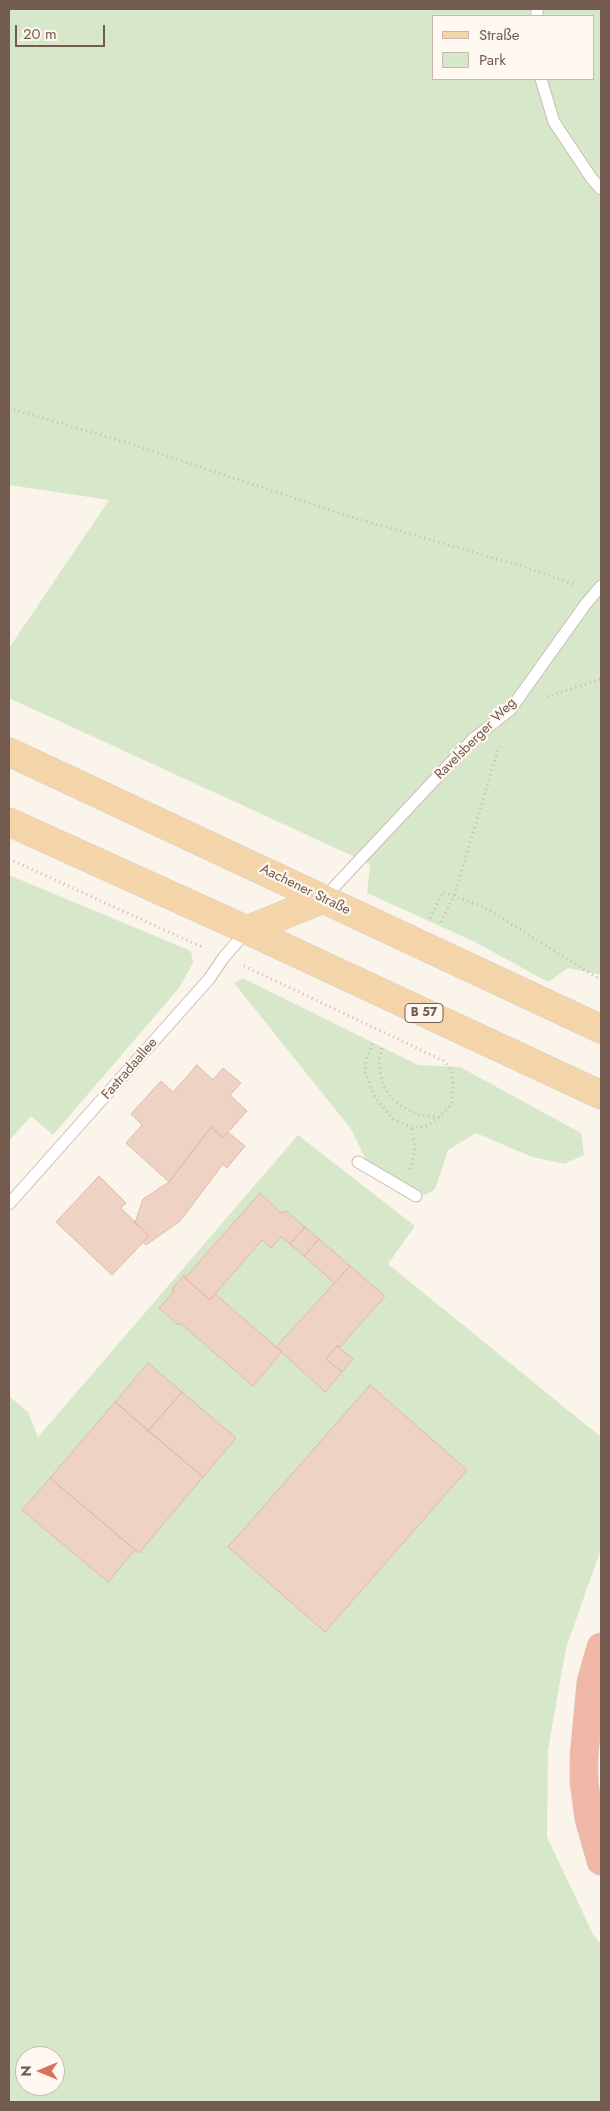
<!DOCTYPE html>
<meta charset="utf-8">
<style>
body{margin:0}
#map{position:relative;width:610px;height:2111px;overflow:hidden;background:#fbf4eb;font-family:Jost,sans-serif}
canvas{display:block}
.frame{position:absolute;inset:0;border:10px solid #745b4f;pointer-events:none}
.legend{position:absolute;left:432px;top:15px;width:162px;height:65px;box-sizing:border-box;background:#fef8f1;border:1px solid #c7b9b0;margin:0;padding:6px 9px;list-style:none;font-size:15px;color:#745b4f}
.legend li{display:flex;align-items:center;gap:10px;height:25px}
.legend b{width:25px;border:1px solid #c7b9b0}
.north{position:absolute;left:15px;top:2046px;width:50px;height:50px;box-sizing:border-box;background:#fef8f1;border:1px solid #c7b9b0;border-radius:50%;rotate:270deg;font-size:14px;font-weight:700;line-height:20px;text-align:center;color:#745b4f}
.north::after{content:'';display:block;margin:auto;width:18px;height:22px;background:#da715b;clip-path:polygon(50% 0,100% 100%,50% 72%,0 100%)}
.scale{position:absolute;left:15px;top:25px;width:90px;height:22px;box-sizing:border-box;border:2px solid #745b4f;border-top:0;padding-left:6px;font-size:15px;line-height:18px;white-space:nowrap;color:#745b4f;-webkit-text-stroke:4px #fef8f1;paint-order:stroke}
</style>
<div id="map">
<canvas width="610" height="2111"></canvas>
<div class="frame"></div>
<ul class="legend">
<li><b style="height:6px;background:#f4d4a9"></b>Straße</li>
<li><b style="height:14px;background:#d7e8ca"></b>Park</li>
</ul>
<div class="north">N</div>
<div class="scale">20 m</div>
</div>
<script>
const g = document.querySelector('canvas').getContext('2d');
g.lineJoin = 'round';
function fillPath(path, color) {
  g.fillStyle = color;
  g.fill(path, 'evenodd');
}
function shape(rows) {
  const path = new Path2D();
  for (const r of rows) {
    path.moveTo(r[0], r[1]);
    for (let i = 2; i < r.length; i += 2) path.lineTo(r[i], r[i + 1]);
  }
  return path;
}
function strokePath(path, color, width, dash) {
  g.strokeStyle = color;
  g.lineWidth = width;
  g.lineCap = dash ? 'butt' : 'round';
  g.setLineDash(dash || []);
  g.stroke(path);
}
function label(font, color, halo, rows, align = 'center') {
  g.font = font + ' Jost,sans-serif';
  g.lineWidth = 4.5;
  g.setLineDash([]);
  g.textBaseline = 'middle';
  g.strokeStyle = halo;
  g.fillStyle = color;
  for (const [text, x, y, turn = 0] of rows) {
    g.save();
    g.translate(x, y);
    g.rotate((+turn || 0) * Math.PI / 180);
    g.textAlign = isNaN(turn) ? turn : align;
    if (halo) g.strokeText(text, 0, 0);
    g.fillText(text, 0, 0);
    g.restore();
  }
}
fillPath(shape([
 [9,9,601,9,601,975,568,968,548,982,475,942,367,893,370,864,9,698,9,648,109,500,9,485],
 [434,16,594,16,594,79,434,79],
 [9,875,191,951,193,963,179,988,53,1135,31,1116,9,1141],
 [243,978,418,1065,460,1067,581,1133,584,1155,564,1164,532,1157,476,1133,448,1150,435,1189,426,1195,366,1160,351,1129,234,983],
 [298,1135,415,1226,388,1264,601,1437,601,1549,566,1648,548,1750,547,1837,593,1934,601,1944,601,2102,9,2102,9,1396,28,1412,38,1437],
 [25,2056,55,2056,55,2086,25,2086]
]), '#d7e8ca');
const building = shape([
 [197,1065,213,1080,223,1068,241,1083,230,1095,247,1111,223,1138,211,1127,169,1182,126,1143,142,1125,131,1114,161,1081,173,1092,197,1065],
 [211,1127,223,1138,228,1132,245,1146,227,1168,223,1164,180,1221,146,1245,143,1242,149,1236,135,1223,143,1199,169,1182,211,1127],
 [99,1176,126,1203,121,1208,149,1236,112,1275,56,1222,99,1176],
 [260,1193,281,1213,286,1211,305,1227,290,1244,281,1237,271,1248,262,1240,210,1300,185,1278,260,1193],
 [305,1227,319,1239,304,1256,290,1244,305,1227],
 [319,1239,350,1266,334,1283,304,1256,319,1239],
 [350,1266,385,1296,340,1347,337,1346,326,1359,342,1372,325,1392,276,1347,350,1266],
 [184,1275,185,1278,210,1300,215,1294,282,1352,253,1386,180,1323,178,1325,159,1308,174,1291,172,1289,184,1275],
 [337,1346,353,1359,342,1372,326,1359,337,1346],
 [148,1363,182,1392,148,1431,115,1402,148,1363],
 [370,1385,467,1470,325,1632,228,1547,370,1385],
 [182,1392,236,1438,203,1477,148,1431,182,1392],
 [115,1402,203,1477,139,1553,50,1478,115,1402],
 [50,1478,135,1550,108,1582,22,1510,50,1478]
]);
fillPath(building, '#eed3c5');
strokePath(building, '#e0b9a6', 1);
const service = shape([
 [537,16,537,9],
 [541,79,554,122,592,179,601,189],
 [323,899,473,739,510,710,585,605,601,586],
 [358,1162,416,1196],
 [9,1204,209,979,224,957,247,931]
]);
const primary = shape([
 [9,752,601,1029],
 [9,822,247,930,601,1095],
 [247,930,323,899]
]);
const motorway = shape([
 [601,1647,591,1682,584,1756,584,1782,589,1819,601,1861]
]);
strokePath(service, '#cdbcb1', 13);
strokePath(primary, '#d8d1ce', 29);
strokePath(motorway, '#d8d1ce', 29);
strokePath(shape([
 [9,408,128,443,348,516,521,566,576,585],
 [547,697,601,679],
 [9,859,204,948],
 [430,918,443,892,484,907,601,980],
 [441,922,454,896,499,746],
 [244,966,444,1061,451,1070,453,1086,451,1105,439,1117,426,1126,412,1128,393,1119,375,1097,365,1072,366,1061,373,1043],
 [382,1048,379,1061,380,1073,384,1087,390,1096,400,1105,418,1115,439,1117],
 [410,1169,415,1151,412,1128]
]), '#d4b6a7', 3, [1, 4]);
strokePath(service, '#fff', 11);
strokePath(primary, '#f4d4a9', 28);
strokePath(motorway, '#f0b7a7', 28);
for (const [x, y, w] of [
 [424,1013,38]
]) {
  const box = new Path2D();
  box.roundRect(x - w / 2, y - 9.5, w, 19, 4);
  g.fillStyle = '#fef8f1';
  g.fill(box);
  strokePath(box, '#745b4f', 1);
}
label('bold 12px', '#745b4f', null, [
 ["B 57",424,1013]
]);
label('14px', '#745b4f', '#fef8f1', [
 ["Ravelsberger Weg",476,739,-45],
 ["Aachener Straße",305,890,26],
 ["Fastradaallee",130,1069,-49]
]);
</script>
